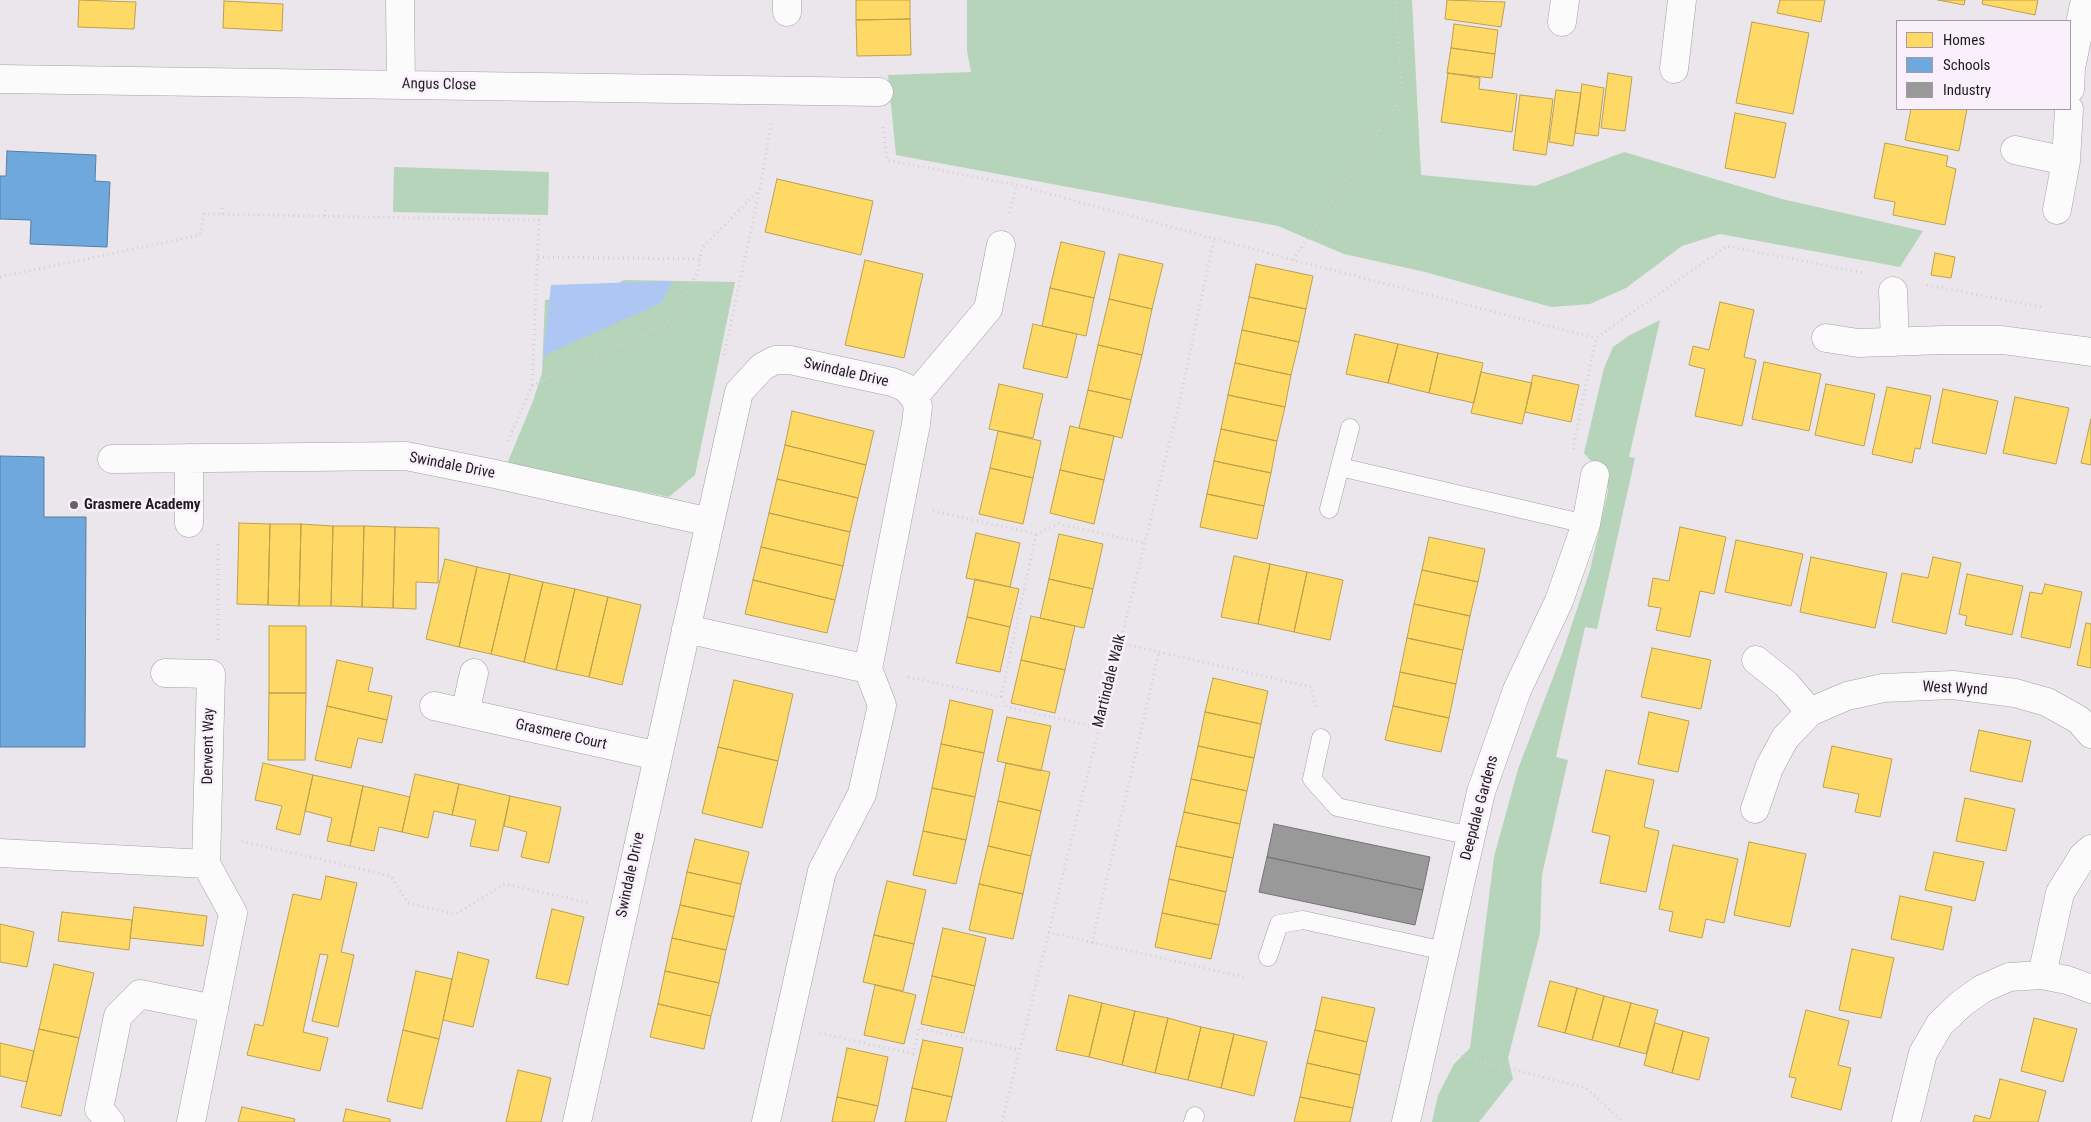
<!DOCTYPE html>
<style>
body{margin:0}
#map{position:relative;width:2091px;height:1122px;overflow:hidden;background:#ebe6ec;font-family:"Roboto Condensed",sans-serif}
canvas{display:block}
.legend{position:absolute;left:1896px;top:20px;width:175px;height:90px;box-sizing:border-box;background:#faf0fc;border:1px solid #a29ba4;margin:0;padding:6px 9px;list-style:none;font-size:15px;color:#1f1c20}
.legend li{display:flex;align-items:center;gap:10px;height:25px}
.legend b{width:25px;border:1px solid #a29ba4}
</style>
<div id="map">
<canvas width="2091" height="1122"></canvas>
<ul class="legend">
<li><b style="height:14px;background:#ffd966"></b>Homes</li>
<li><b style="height:14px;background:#6fa8dc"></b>Schools</li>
<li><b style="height:14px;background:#999"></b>Industry</li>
</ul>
</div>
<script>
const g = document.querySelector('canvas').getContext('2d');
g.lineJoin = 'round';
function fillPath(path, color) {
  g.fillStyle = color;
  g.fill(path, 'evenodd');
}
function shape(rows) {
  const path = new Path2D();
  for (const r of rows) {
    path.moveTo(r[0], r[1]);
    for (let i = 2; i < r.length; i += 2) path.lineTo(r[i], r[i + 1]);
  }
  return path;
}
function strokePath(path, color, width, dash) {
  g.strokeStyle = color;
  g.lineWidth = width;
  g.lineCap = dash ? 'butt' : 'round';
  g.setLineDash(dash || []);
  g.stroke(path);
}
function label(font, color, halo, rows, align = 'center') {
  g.font = font + ' "Roboto Condensed",sans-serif';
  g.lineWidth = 5;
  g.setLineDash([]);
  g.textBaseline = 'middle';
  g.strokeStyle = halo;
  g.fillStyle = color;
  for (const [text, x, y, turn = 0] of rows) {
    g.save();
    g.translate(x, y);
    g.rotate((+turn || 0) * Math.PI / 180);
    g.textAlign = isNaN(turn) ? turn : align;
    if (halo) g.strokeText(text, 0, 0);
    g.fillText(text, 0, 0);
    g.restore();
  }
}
fillPath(shape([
 [967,0,1412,0,1421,175,1535,186,1624,152,1782,199,1923,231,1900,267,1720,234,1682,246,1626,288,1590,304,1551,307,1425,272,1344,254,1278,226,896,155,888,75,971,72,967,51],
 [394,167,549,172,548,215,393,212],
 [624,280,735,282,695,475,669,497,507,464,533,401,542,373,545,300,602,292],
 [1660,320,1629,457,1635,458,1597,629,1585,627,1556,757,1568,760,1542,875,1540,933,1508,1058,1513,1079,1479,1122,1432,1122,1438,1095,1454,1064,1470,1048,1494,857,1518,769,1562,654,1590,570,1608,491,1606,478,1584,453,1604,368,1613,347,1630,335]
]), '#b5d4b9');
fillPath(shape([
 [673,281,661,303,543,356,551,285]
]), '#adc6f4');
const homes = shape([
 [79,0,136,2,134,29,78,27,79,0],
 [856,0,910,0,910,19,856,20,856,0],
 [1447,0,1505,2,1501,27,1445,19,1447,0],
 [1780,0,1825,0,1821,22,1777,13,1780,0],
 [1938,0,1965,0,1964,5,1938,0],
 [1983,0,2038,0,2035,15,1982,4,1983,0],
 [224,1,283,4,282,31,223,28,224,1],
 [910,19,911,55,857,56,856,20,910,19],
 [1752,22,1809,33,1793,114,1736,103,1752,22],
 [1454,24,1498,30,1495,54,1451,48,1454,24],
 [1451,48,1495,54,1492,78,1447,73,1451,48],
 [1448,73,1480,78,1479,89,1517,94,1512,132,1441,122,1448,73],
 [1608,73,1632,77,1625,131,1601,128,1608,73],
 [1582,84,1604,88,1598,136,1575,133,1582,84],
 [1556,90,1581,93,1573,146,1549,142,1556,90],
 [1520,95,1553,99,1546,155,1513,150,1520,95],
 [1911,109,1967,109,1959,151,1905,140,1911,109],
 [1735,113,1786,123,1775,178,1725,168,1735,113],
 [1885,143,1948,156,1946,166,1956,169,1945,225,1893,215,1895,202,1874,198,1885,143],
 [777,179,873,201,861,255,765,232,777,179],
 [1061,242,1105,252,1094,298,1050,288,1061,242],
 [1935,253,1955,257,1951,278,1931,275,1935,253],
 [1119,254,1163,264,1152,309,1109,299,1119,254],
 [865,260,923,274,904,358,845,345,865,260],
 [1256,264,1313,276,1306,309,1249,297,1256,264],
 [1050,288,1094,298,1086,336,1042,326,1050,288],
 [1249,297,1306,309,1299,342,1242,330,1249,297],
 [1109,299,1152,309,1142,355,1098,345,1109,299],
 [1720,302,1754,310,1744,357,1756,360,1742,426,1695,416,1705,369,1689,365,1693,346,1709,350,1720,302],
 [1033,324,1077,334,1067,378,1023,368,1033,324],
 [1242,330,1299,342,1291,375,1235,363,1242,330],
 [1355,334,1398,344,1388,383,1346,374,1355,334],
 [1398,344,1438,353,1429,393,1388,383,1398,344],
 [1098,345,1142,355,1131,400,1088,390,1098,345],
 [1438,353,1483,363,1474,403,1429,393,1438,353],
 [1764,362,1821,374,1809,431,1752,419,1764,362],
 [1235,363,1291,375,1285,407,1228,395,1235,363],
 [1481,372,1532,383,1522,424,1471,413,1481,372],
 [1533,375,1579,385,1571,422,1525,412,1533,375],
 [999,384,1043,394,1033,438,989,429,999,384],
 [1826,384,1875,394,1864,446,1815,435,1826,384],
 [1887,387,1931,396,1920,449,1915,448,1912,463,1872,454,1887,387],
 [1943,389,1998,401,1986,454,1932,443,1943,389],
 [1088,390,1131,400,1122,438,1079,428,1088,390],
 [1228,395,1285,407,1277,441,1221,429,1228,395],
 [2015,397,2069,408,2056,464,2003,453,2015,397],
 [792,411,874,431,866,465,785,445,792,411],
 [2091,419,2091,465,2081,463,2091,419],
 [1070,426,1114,436,1104,480,1060,470,1070,426],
 [1221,429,1277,441,1271,473,1214,461,1221,429],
 [998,431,1041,441,1033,478,990,468,998,431],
 [785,445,866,465,858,498,777,479,785,445],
 [1214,461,1271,473,1264,506,1207,494,1214,461],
 [990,468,1033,478,1023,524,979,514,990,468],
 [1060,470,1104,480,1094,524,1050,513,1060,470],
 [777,479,858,498,850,532,769,513,777,479],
 [1207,494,1264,506,1257,539,1200,527,1207,494],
 [769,513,850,532,843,566,761,547,769,513],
 [239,523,270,524,268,605,237,604,239,523],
 [270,524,301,524,299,606,268,605,270,524],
 [301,524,333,526,331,606,299,606,301,524],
 [333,526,364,526,362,607,331,606,333,526],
 [364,526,395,527,393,608,362,607,364,526],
 [395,527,439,528,438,583,416,582,416,609,393,608,395,527],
 [1680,527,1726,537,1714,594,1700,591,1690,637,1656,630,1661,608,1648,606,1653,578,1669,581,1680,527],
 [976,533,1020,543,1010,587,966,578,976,533],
 [1059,534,1103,544,1093,589,1049,579,1059,534],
 [1429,537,1485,549,1478,582,1422,570,1429,537],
 [1736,540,1803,554,1791,606,1725,592,1736,540],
 [761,547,843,566,835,600,753,580,761,547],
 [1234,556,1270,564,1258,624,1221,617,1234,556],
 [1811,557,1887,573,1875,628,1800,612,1811,557],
 [1933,557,1961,563,1946,634,1892,622,1902,573,1928,578,1933,557],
 [445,559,477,567,459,647,426,639,445,559],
 [1270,564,1307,572,1294,632,1258,624,1270,564],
 [477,567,510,574,491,654,459,647,477,567],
 [1422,570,1478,582,1470,616,1414,604,1422,570],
 [1307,572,1343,580,1330,640,1294,632,1307,572],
 [510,574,543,582,524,662,491,654,510,574],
 [1967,574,2023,586,2012,635,1965,625,1967,616,1959,614,1967,574],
 [975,579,1019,589,1010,627,967,617,975,579],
 [1049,579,1093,589,1084,628,1040,618,1049,579],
 [753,580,835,600,827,633,745,614,753,580],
 [543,582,575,589,556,670,524,662,543,582],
 [2045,584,2082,592,2070,648,2021,637,2030,592,2042,594,2045,584],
 [575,589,608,597,589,677,556,670,575,589],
 [608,597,641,605,622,685,589,677,608,597],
 [1414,604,1470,616,1463,650,1407,638,1414,604],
 [1031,616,1075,626,1065,670,1021,660,1031,616],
 [967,617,1010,627,1000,672,956,663,967,617],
 [2086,623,2091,624,2091,668,2077,665,2086,623],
 [269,626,306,626,306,693,269,693,269,626],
 [1407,638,1463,650,1456,684,1400,672,1407,638],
 [1652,648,1711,660,1701,709,1641,697,1652,648],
 [337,660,373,668,368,691,392,696,387,720,327,706,337,660],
 [1021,660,1065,670,1055,713,1011,703,1021,660],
 [1400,672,1456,684,1449,718,1393,706,1400,672],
 [1213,678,1268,691,1261,724,1205,712,1213,678],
 [734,680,793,694,778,761,718,747,734,680],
 [269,693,306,693,305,760,268,760,269,693],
 [950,700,993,710,984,753,941,744,950,700],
 [327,706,387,720,382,743,358,738,351,768,315,760,327,706],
 [1393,706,1449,718,1441,752,1385,740,1393,706],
 [1205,712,1261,724,1254,758,1198,746,1205,712],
 [1649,712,1689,721,1678,772,1638,764,1649,712],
 [1007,717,1051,726,1041,771,997,761,1007,717],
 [1979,730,2031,741,2022,782,1970,771,1979,730],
 [941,744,984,753,975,797,932,788,941,744],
 [1198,746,1254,758,1247,791,1191,779,1198,746],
 [1832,746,1892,759,1880,817,1855,812,1859,794,1823,787,1832,746],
 [718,747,778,761,762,828,702,813,718,747],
 [263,763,313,775,300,835,276,829,282,806,255,800,263,763],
 [1006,763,1050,772,1041,811,998,801,1006,763],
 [1606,770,1654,780,1644,827,1659,831,1646,892,1600,883,1610,836,1592,832,1606,770],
 [415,774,459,784,452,815,434,811,428,838,402,832,415,774],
 [313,775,363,786,350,846,327,841,332,818,305,811,313,775],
 [1191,779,1247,791,1240,824,1184,812,1191,779],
 [459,784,510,796,498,851,470,846,476,820,452,815,459,784],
 [363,786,410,797,402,832,379,827,374,851,350,846,363,786],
 [932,788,975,797,966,840,923,831,932,788],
 [510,796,561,807,549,863,521,857,527,832,504,826,510,796],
 [1965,798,2015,809,2006,851,1956,841,1965,798],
 [998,801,1041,811,1031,856,988,846,998,801],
 [1184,812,1240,824,1233,858,1176,846,1184,812],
 [923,831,966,840,956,884,913,875,923,831],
 [695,839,749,852,741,884,687,872,695,839],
 [1749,842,1806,854,1790,927,1734,915,1749,842],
 [1673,845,1738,859,1724,923,1706,919,1702,938,1669,931,1673,912,1659,909,1673,845],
 [988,846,1031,856,1023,894,979,884,988,846],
 [1176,846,1233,858,1226,892,1169,879,1176,846],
 [1934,852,1984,862,1975,901,1925,890,1934,852],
 [687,872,741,884,734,917,680,905,687,872],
 [326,876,357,883,341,952,354,955,338,1027,312,1021,328,955,320,954,303,1032,328,1038,320,1071,247,1055,255,1024,263,1026,293,894,321,900,326,876],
 [1169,879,1226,892,1219,925,1162,913,1169,879],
 [887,881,926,890,914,944,874,935,887,881],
 [979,884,1023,894,1013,939,969,930,979,884],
 [1900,896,1952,907,1943,950,1891,939,1900,896],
 [680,905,734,917,726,950,672,938,680,905],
 [134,907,207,916,203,946,130,938,134,907],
 [552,909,584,917,568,985,536,978,552,909],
 [62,912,132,920,129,950,58,941,62,912],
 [1162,913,1219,925,1211,959,1155,947,1162,913],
 [0,924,34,932,27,967,0,962,0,924],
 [943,928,986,938,975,986,932,976,943,928],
 [874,935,914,944,903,991,863,982,874,935],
 [672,938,726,950,719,983,665,971,672,938],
 [1852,949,1894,958,1881,1018,1839,1010,1852,949],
 [458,952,489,960,473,1027,443,1020,458,952],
 [54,964,94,973,79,1038,39,1029,54,964],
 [416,971,452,979,439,1039,403,1030,416,971],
 [665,971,719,983,711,1016,658,1004,665,971],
 [932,976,975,986,964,1033,921,1024,932,976],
 [1550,981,1577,988,1565,1033,1538,1026,1550,981],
 [875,985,916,995,904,1044,864,1035,875,985],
 [1577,988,1604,996,1592,1040,1565,1033,1577,988],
 [1069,995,1102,1003,1089,1057,1056,1050,1069,995],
 [1604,996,1631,1003,1619,1047,1592,1040,1604,996],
 [1322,997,1375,1008,1367,1042,1315,1030,1322,997],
 [1102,1003,1135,1011,1122,1065,1089,1057,1102,1003],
 [1631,1003,1658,1010,1646,1054,1619,1047,1631,1003],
 [658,1004,711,1016,704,1049,650,1037,658,1004],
 [1806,1010,1849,1021,1838,1065,1851,1068,1841,1110,1791,1097,1796,1078,1789,1077,1806,1010],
 [1135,1011,1168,1018,1155,1073,1122,1065,1135,1011],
 [1168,1018,1201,1027,1188,1080,1155,1073,1168,1018],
 [2034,1018,2077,1029,2063,1082,2021,1071,2034,1018],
 [1655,1023,1683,1031,1672,1073,1644,1065,1655,1023],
 [1201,1027,1234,1034,1221,1088,1188,1080,1201,1027],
 [39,1029,79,1038,61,1116,21,1107,39,1029],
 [403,1030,439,1039,422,1109,387,1101,403,1030],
 [1315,1030,1367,1042,1360,1075,1307,1063,1315,1030],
 [1683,1031,1709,1038,1699,1080,1672,1073,1683,1031],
 [1234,1034,1267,1042,1254,1096,1221,1088,1234,1034],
 [923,1040,963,1048,952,1097,912,1088,923,1040],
 [0,1043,34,1051,27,1082,0,1076,0,1043],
 [847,1048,888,1057,878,1106,837,1097,847,1048],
 [1307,1063,1360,1075,1353,1108,1300,1097,1307,1063],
 [518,1070,551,1078,541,1122,506,1122,518,1070],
 [2000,1079,2046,1091,2038,1122,1973,1122,1975,1115,1990,1119,2000,1079],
 [912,1088,952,1097,946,1122,905,1122,912,1088],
 [837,1097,878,1106,874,1122,832,1122,837,1097],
 [1300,1097,1353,1108,1350,1122,1294,1122,1300,1097],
 [242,1107,295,1119,294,1122,238,1122,242,1107],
 [346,1109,390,1119,390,1122,343,1122,346,1109]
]);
fillPath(homes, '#ffd966');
strokePath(homes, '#bca051', 1);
const schools = shape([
 [7,151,96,155,95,181,110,182,107,247,30,244,31,220,0,219,0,176,6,176,7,151],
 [0,456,44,457,44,517,86,517,85,747,0,747,0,456]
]);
fillPath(schools, '#6fa8dc');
strokePath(schools, '#577ea4', 1);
const industry = shape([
 [1274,824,1430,857,1423,890,1267,857,1274,824],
 [1267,857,1423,890,1415,925,1259,892,1267,857]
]);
fillPath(industry, '#999');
strokePath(industry, '#747475', 1);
const service = shape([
 [1340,467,1586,524],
 [1329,509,1350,428],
 [1321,738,1312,779,1337,807,1471,836],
 [1268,957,1279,924,1303,920,1445,951],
 [1193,1122,1195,1116]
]);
const minor = shape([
 [400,0,401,85],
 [787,0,787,12],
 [1562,22,1565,0],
 [1674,69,1682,0],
 [0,79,879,92],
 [2070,89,2071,68,2085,0],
 [2015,150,2066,161],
 [2057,210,2066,161,2069,109],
 [1893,291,1895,342],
 [1826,338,1858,343,1943,340,2002,340,2091,352],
 [914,397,988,309,1001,245],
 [189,458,189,523],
 [112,459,406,456,495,474,710,522],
 [686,629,868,669],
 [1756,660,1786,684,1810,712],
 [434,706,658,756],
 [465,713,474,673],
 [1755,809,1769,768,1785,738,1810,712,1847,696,1883,688,1953,685,2015,693,2047,702,2079,720,2091,734],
 [0,853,206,864,211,674,165,673],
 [2042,975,2060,893,2083,856,2091,849],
 [110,1122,99,1109,118,1016,140,994,214,1009],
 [191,1122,233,913,206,864],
 [577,1122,739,392,762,367,775,360,790,360,892,382,905,387,914,397,918,406,916,424,868,669,882,705,862,794,822,871,766,1122],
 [1406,1122,1481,792,1517,690,1559,601,1586,524,1595,475],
 [1906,1122,1923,1053,1940,1024,1961,1004,1982,989,2009,977,2042,975,2067,980,2091,989]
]);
strokePath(service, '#a4a0a4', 19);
strokePath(minor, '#a4a0a4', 29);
strokePath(shape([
 [883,127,887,160,1017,185,1293,260,1596,338],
 [1009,213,1017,185],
 [222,214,222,205],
 [325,216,325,207],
 [538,257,700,259],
 [1293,260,1402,97,1395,0],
 [0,277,200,235,204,214,539,220,532,386],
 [1927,285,2041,307],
 [724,355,760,189,771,124],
 [508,441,532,386,666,324,698,272,702,248,760,189],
 [1574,449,1573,447,1596,338,1727,246,1864,273],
 [933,511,1036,534,1059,524,1144,543],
 [218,640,218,544],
 [1120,643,1311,687,1316,710],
 [908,677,1001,697,1007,707,1099,728],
 [1001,697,1036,534],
 [242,841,391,876,408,903,456,914,505,884,590,903],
 [1048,932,1247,978],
 [1092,943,1159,652],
 [820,1033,913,1054,919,1028,1019,1050],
 [1456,1055,1586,1088,1623,1122],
 [1002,1122,1180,400,1214,238]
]), '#d2d1d2', 3, [1, 4]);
strokePath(service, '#fcfbfc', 18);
strokePath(minor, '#fcfbfc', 28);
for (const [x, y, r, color] of [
 [74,505,5,"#666367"]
]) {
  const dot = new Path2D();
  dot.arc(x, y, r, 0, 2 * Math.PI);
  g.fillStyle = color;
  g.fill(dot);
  strokePath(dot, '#faf0fc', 2);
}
label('15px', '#1f1c20', '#faf0fc', [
 ["Angus Close",439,85,1],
 ["Swindale Drive",846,373,13],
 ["Swindale Drive",452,466,11],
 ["Martindale Walk",1110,681,-76],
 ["West Wynd",1955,689,3],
 ["Grasmere Court",561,735,13],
 ["Derwent Way",209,746,-89],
 ["Deepdale Gardens",1480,808,-75],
 ["Swindale Drive",631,875,-78]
]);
label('bold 15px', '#1f1c20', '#faf0fc', [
 ["Grasmere Academy",84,505]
], 'left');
</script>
